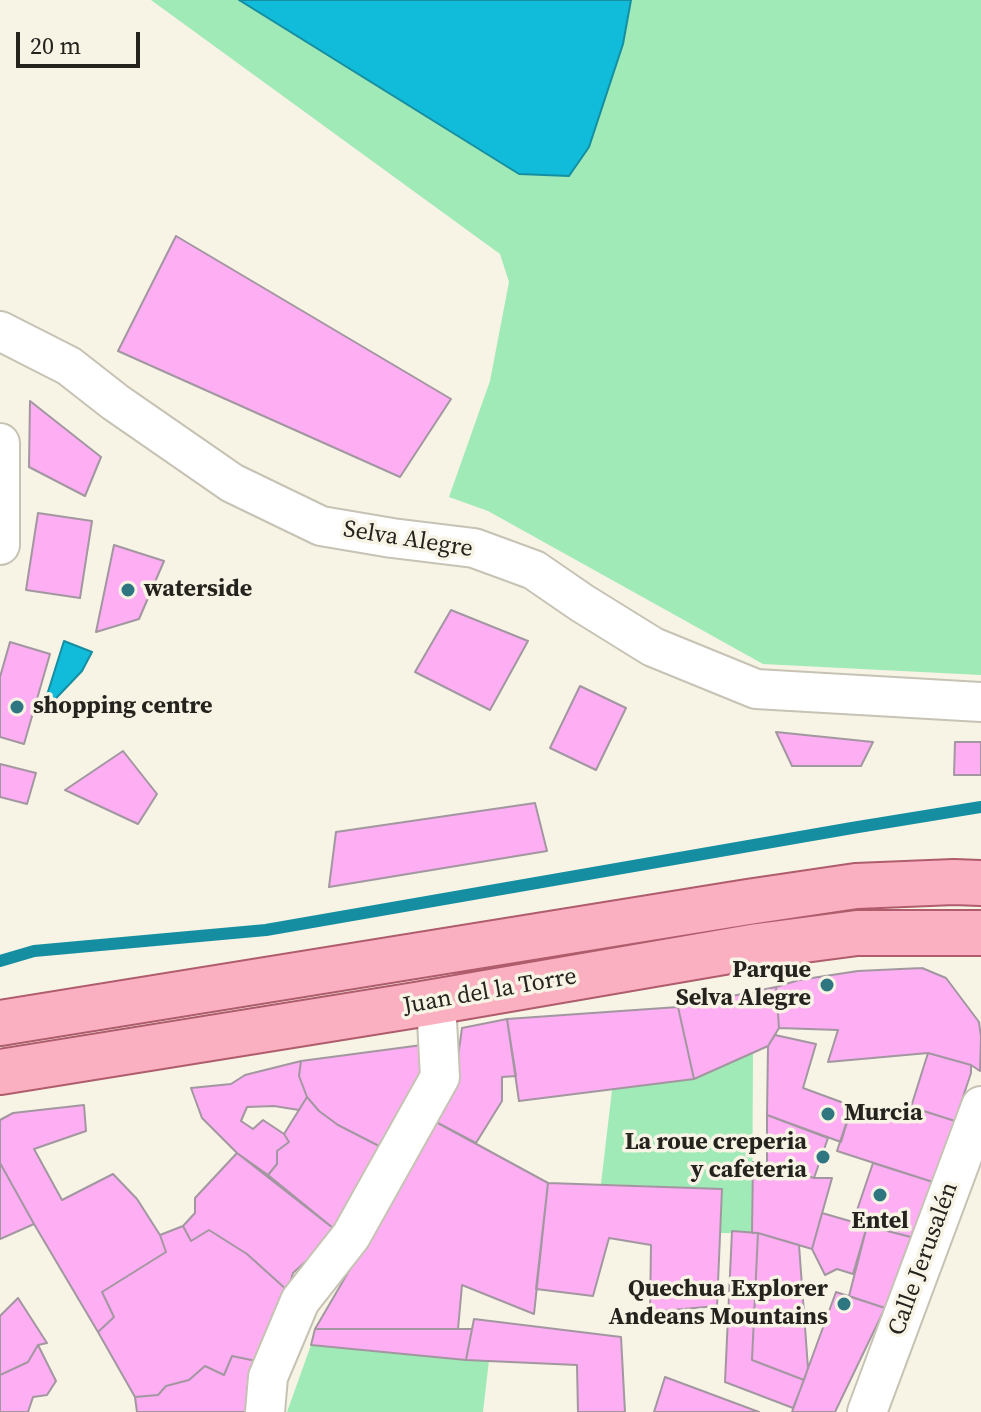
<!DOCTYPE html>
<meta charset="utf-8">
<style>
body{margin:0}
#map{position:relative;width:981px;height:1412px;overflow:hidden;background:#f7f3e5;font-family:"Source Serif 4",serif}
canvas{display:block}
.scale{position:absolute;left:16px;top:32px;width:124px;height:36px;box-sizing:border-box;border:4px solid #25231e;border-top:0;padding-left:10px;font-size:24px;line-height:28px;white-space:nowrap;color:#25231e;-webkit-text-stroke:6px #f7f3e5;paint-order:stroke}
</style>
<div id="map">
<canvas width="981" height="1412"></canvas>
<div class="scale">20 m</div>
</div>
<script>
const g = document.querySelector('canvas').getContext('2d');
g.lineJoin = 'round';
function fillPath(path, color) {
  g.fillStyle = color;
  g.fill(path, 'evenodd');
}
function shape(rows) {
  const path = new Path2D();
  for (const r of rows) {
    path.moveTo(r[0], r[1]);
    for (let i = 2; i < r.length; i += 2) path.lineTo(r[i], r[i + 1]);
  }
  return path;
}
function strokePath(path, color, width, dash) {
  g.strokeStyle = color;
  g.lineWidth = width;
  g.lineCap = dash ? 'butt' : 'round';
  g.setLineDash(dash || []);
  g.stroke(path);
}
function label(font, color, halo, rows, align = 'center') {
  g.font = font + ' "Source Serif 4",serif';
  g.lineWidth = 7;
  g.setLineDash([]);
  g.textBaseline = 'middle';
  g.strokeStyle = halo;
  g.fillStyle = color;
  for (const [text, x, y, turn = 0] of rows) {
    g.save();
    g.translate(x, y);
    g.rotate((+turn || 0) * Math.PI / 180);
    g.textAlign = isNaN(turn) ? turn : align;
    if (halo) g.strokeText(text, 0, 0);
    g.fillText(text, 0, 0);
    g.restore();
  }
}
fillPath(shape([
 [151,0,981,0,981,675,763,664,488,511,449,497,490,381,509,282,500,254],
 [753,1053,752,1233,720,1233,722,1189,601,1184,612,1090,694,1079],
 [311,1345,489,1360,483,1412,287,1412]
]), '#9feab7');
const water = shape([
 [239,0,631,0,623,44,589,147,569,176,519,174,239,0],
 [64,641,92,652,82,671,41,714,64,641]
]);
fillPath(water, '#10bcd9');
strokePath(water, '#168ea1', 2);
strokePath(shape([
 [0,961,34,951,266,930,852,828,981,807]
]), '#168ea1', 12);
const building = shape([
 [176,236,451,399,400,477,118,351,176,236],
 [30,401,101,457,85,496,29,467,30,401],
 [38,513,92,521,80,598,26,590,38,513],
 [114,545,164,561,139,619,96,632,114,545],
 [451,610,528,641,490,710,415,672,451,610],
 [10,642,50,654,24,744,0,737,0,677,10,642],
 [580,686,626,708,596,770,550,748,580,686],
 [776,732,873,742,861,766,792,766,776,732],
 [955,742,981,742,981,775,954,775,955,742],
 [123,751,157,794,138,824,65,790,123,751],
 [0,764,36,773,27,804,0,797,0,764],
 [535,803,547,851,329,887,336,832,535,803],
 [922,968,946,978,979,1022,981,1037,980,1071,971,1065,928,1053,828,1062,838,1030,779,1028,776,987,799,980,858,971,922,968],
 [776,987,779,1028,768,1046,694,1079,678,1007,776,987],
 [678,1007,694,1079,519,1101,507,1019,678,1007],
 [507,1019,516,1076,502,1077,502,1101,476,1143,436,1122,455,1079,462,1028,507,1019],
 [775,1035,816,1044,803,1088,852,1106,841,1142,767,1115,768,1046,775,1035],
 [422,1045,423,1083,387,1147,379,1146,338,1125,319,1111,307,1097,299,1076,301,1061,422,1045],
 [928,1053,971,1065,971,1073,955,1121,911,1107,928,1053],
 [301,1061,299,1076,307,1097,299,1110,274,1106,247,1107,241,1121,253,1129,263,1120,284,1134,289,1142,277,1151,277,1164,268,1175,237,1153,202,1118,191,1088,231,1084,245,1075,301,1061],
 [307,1097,319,1111,338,1125,379,1146,387,1147,338,1232,268,1175,277,1164,277,1151,289,1142,284,1134,307,1097],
 [902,1104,955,1121,936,1183,837,1151,852,1106,897,1120,902,1104],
 [84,1105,86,1131,34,1149,62,1200,113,1174,137,1199,160,1235,166,1252,102,1292,114,1317,98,1332,34,1224,0,1163,0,1120,13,1113,84,1105],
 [767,1115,828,1138,814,1178,767,1164,767,1115],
 [436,1122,548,1183,534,1314,462,1285,458,1329,315,1329,436,1122],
 [237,1153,338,1232,293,1273,288,1291,247,1254,209,1230,191,1241,183,1226,195,1213,195,1198,237,1153],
 [753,1162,767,1164,814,1178,832,1178,812,1249,758,1233,752,1233,753,1162],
 [0,1163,34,1224,0,1239,0,1163],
 [873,1163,936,1183,911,1237,853,1222,873,1163],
 [548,1183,722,1189,717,1306,650,1312,651,1245,609,1238,593,1296,536,1289,548,1183],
 [822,1213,867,1226,853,1274,837,1269,825,1275,812,1249,822,1213],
 [183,1226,191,1241,209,1230,247,1254,288,1291,261,1362,232,1356,224,1375,205,1366,189,1380,166,1386,158,1395,135,1397,98,1332,114,1317,102,1292,166,1252,160,1235,183,1226],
 [867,1226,911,1237,885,1308,849,1296,867,1226],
 [732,1231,758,1233,752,1360,804,1380,793,1408,725,1382,732,1231],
 [758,1233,799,1245,808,1368,804,1380,752,1360,758,1233],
 [836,1292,885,1308,835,1412,792,1412,836,1292],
 [18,1298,47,1343,38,1345,28,1362,0,1375,0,1316,18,1298],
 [474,1319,621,1337,625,1412,578,1412,577,1365,466,1360,474,1319],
 [315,1329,472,1329,466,1360,311,1345,315,1329],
 [38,1345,56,1381,47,1395,33,1397,28,1412,0,1412,0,1375,28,1362,38,1345],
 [232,1356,261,1362,250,1412,137,1412,135,1397,158,1395,166,1386,189,1380,205,1366,224,1375,232,1356],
 [665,1377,759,1412,654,1412,665,1377]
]);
fillPath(building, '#feaef2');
strokePath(building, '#a297a0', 2);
const street = shape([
 [0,331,69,366,115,402,232,483,321,526,392,538,474,548,534,570,582,603,653,647,756,689,981,702],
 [0,443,0,545],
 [265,1412,268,1377,300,1301,351,1236,440,1077,436,1002],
 [867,1412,981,1106]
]);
const primary = shape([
 [0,1023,748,902,856,886,954,882,981,883],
 [0,1072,416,1005,758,946,857,933,981,933]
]);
strokePath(street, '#c6c2b4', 42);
strokePath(primary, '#af5d6d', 48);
strokePath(street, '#fff', 38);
strokePath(primary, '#fbb0c1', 44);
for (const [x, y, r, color] of [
 [128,590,8,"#2e7680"],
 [17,707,8,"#2e7680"],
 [827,985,8,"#2e7680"],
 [828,1114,8,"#2e7680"],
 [823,1157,8,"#2e7680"],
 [880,1195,8,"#2e7680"],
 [844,1304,8,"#2e7680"]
]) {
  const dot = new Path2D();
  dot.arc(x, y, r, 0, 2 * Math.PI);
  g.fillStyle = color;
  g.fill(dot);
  strokePath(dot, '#f7f3e5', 3);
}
label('24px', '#25231e', '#f7f3e5', [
 ["Selva Alegre",408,540,9],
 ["Juan del la Torre",490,992,-10],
 ["Calle Jerusalén",924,1259,-70]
]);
label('bold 24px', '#25231e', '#f7f3e5', [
 ["waterside",144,590],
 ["shopping centre",33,707],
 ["Parque",811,971,"right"],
 ["Selva Alegre",811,999,"right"],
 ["Murcia",844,1114],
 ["La roue creperia",807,1143,"right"],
 ["y cafeteria",807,1171,"right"],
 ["Entel",880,1222,"center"],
 ["Quechua Explorer",828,1290,"right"],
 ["Andeans Mountains",828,1318,"right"]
], 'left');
</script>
